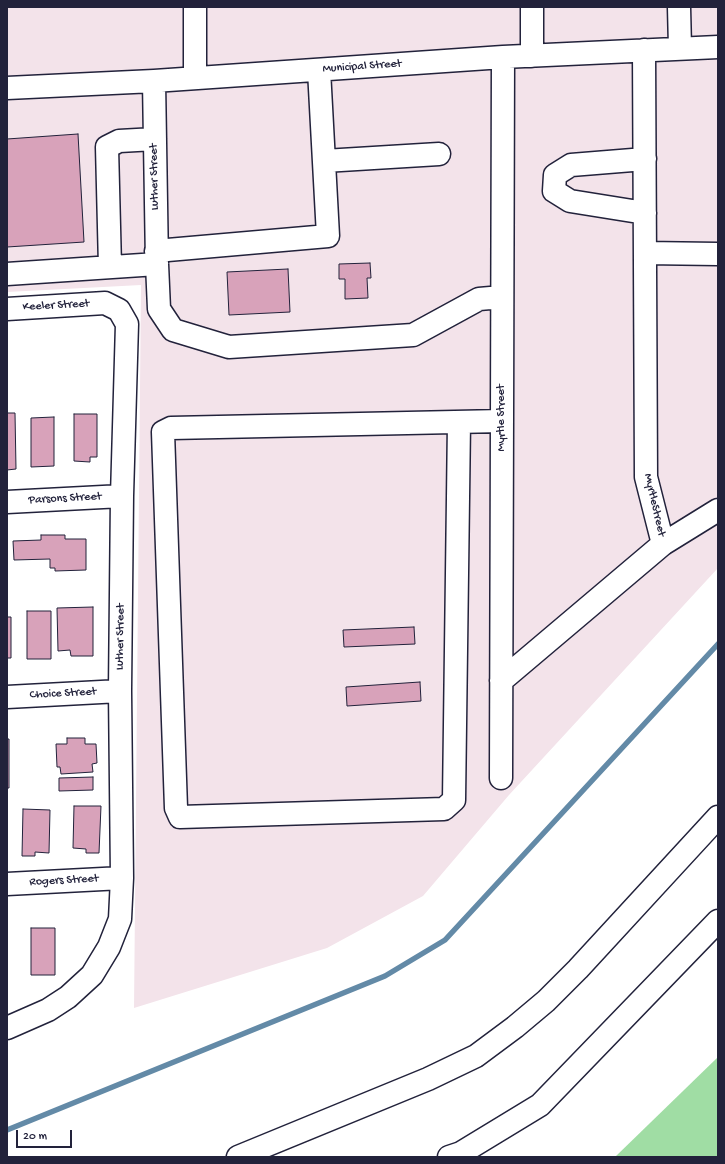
<!DOCTYPE html>
<style>
body{margin:0}
#map{position:relative;width:725px;height:1164px;overflow:hidden;background:#fff;font-family:"Gochi Hand",sans-serif}
canvas{display:block}
.frame{position:absolute;inset:0;border:8px solid #22223b;pointer-events:none}
.scale{position:absolute;left:16px;top:1130px;width:56px;height:18px;box-sizing:border-box;border:2px solid #22223b;border-top:0;padding-left:5px;font-size:12px;line-height:14px;white-space:nowrap;color:#22223b;-webkit-text-stroke:3px #fff;paint-order:stroke}
</style>
<div id="map">
<canvas width="725" height="1164"></canvas>
<div class="frame"></div>
<div class="scale">20 m</div>
</div>
<script>
const g = document.querySelector('canvas').getContext('2d');
g.lineJoin = 'round';
function fillPath(path, color) {
  g.fillStyle = color;
  g.fill(path, 'evenodd');
}
function shape(rows) {
  const path = new Path2D();
  for (const r of rows) {
    path.moveTo(r[0], r[1]);
    for (let i = 2; i < r.length; i += 2) path.lineTo(r[i], r[i + 1]);
  }
  return path;
}
function strokePath(path, color, width, dash) {
  g.strokeStyle = color;
  g.lineWidth = width;
  g.lineCap = dash ? 'butt' : 'round';
  g.setLineDash(dash || []);
  g.stroke(path);
}
function label(font, color, halo, rows, align = 'center') {
  g.font = font + ' "Gochi Hand",sans-serif';
  g.lineWidth = 3.5;
  g.setLineDash([]);
  g.textBaseline = 'middle';
  g.strokeStyle = halo;
  g.fillStyle = color;
  for (const [text, x, y, turn = 0] of rows) {
    g.save();
    g.translate(x, y);
    g.rotate((+turn || 0) * Math.PI / 180);
    g.textAlign = isNaN(turn) ? turn : align;
    if (halo) g.strokeText(text, 0, 0);
    g.fillText(text, 0, 0);
    g.restore();
  }
}
fillPath(shape([
 [7,7,718,7,718,568,509,795,423,896,327,948,134,1008,141,285,7,292]
]), '#f3e3ea');
fillPath(shape([
 [718,1057,718,1157,615,1157]
]), '#a0dda4');
strokePath(shape([
 [7,1130,385,976,445,940,718,644]
]), '#638aa7', 5.5);
const building = shape([
 [78,134,84,242,7,247,7,139,78,134],
 [370,263,371,278,367,278,368,298,345,299,345,279,339,279,339,264,370,263],
 [288,269,290,312,229,315,227,272,288,269],
 [7,413,15,413,16,469,7,470,7,413],
 [74,414,97,414,97,457,90,457,90,462,74,461,74,414],
 [54,417,54,466,31,467,31,418,54,417],
 [41,535,65,535,65,539,86,539,86,570,55,571,55,568,50,568,50,559,14,560,13,541,41,540,41,535],
 [93,607,93,656,71,656,70,650,58,651,57,608,93,607],
 [27,611,51,611,51,659,27,659,27,611],
 [7,617,11,617,11,658,7,658,7,617],
 [414,627,415,644,344,647,343,630,414,627],
 [420,682,421,701,347,706,346,687,420,682],
 [67,738,85,738,85,744,96,744,97,763,92,764,93,772,61,774,60,767,57,767,56,744,67,744,67,738],
 [7,739,9,739,9,788,7,788,7,739],
 [93,777,93,790,59,791,59,778,93,777],
 [74,806,101,806,99,853,86,853,86,849,73,848,74,806],
 [23,809,50,810,49,853,35,852,35,856,22,856,23,809],
 [31,928,55,928,55,975,31,975,31,928]
]);
fillPath(building, '#d8a2ba');
strokePath(building, '#22223b', 1);
const minor = shape([
 [532,7,532,56],
 [679,7,680,48],
 [644,50,646,477,663,544],
 [195,78,195,7],
 [154,81,157,264,159,309,173,330,229,347,413,335,479,299,502,297],
 [7,88,154,81,503,57,718,47],
 [645,159,571,165,555,175,554,191,570,201,645,213],
 [324,161,439,154],
 [156,251,328,236,319,70],
 [645,253,718,254],
 [110,267,107,147,119,141,155,139],
 [7,274,157,264],
 [7,309,105,303,119,310,127,324,122,496,120,691,122,878,120,919,109,947,92,975,68,997,48,1010,7,1028],
 [459,422,454,800,444,809,180,817,176,808,163,432,171,428,502,421],
 [7,502,122,496],
 [501,681,663,544,718,510],
 [7,697,120,691],
 [501,778,503,57],
 [7,884,122,878],
 [238,1157,428,1079,476,1056,515,1027,546,1001,578,969,718,817],
 [449,1157,461,1153,540,1105,718,921]
]);
strokePath(minor, '#22223b', 25);
strokePath(minor, '#fff', 22);
label('12px', '#22223b', '#fff', [
 ["Municipal Street",362,67,-4],
 ["Luther Street",155,177,-91],
 ["Keeler Street",56,306,-3],
 ["Myrtle Street",502,418,-90],
 ["Parsons Street",65,499,-3],
 ["MyrtleStreet",654,505,77],
 ["Luther Street",121,637,-89],
 ["Choice Street",63,694,-3],
 ["Rogers Street",64,881,-3]
]);
</script>
